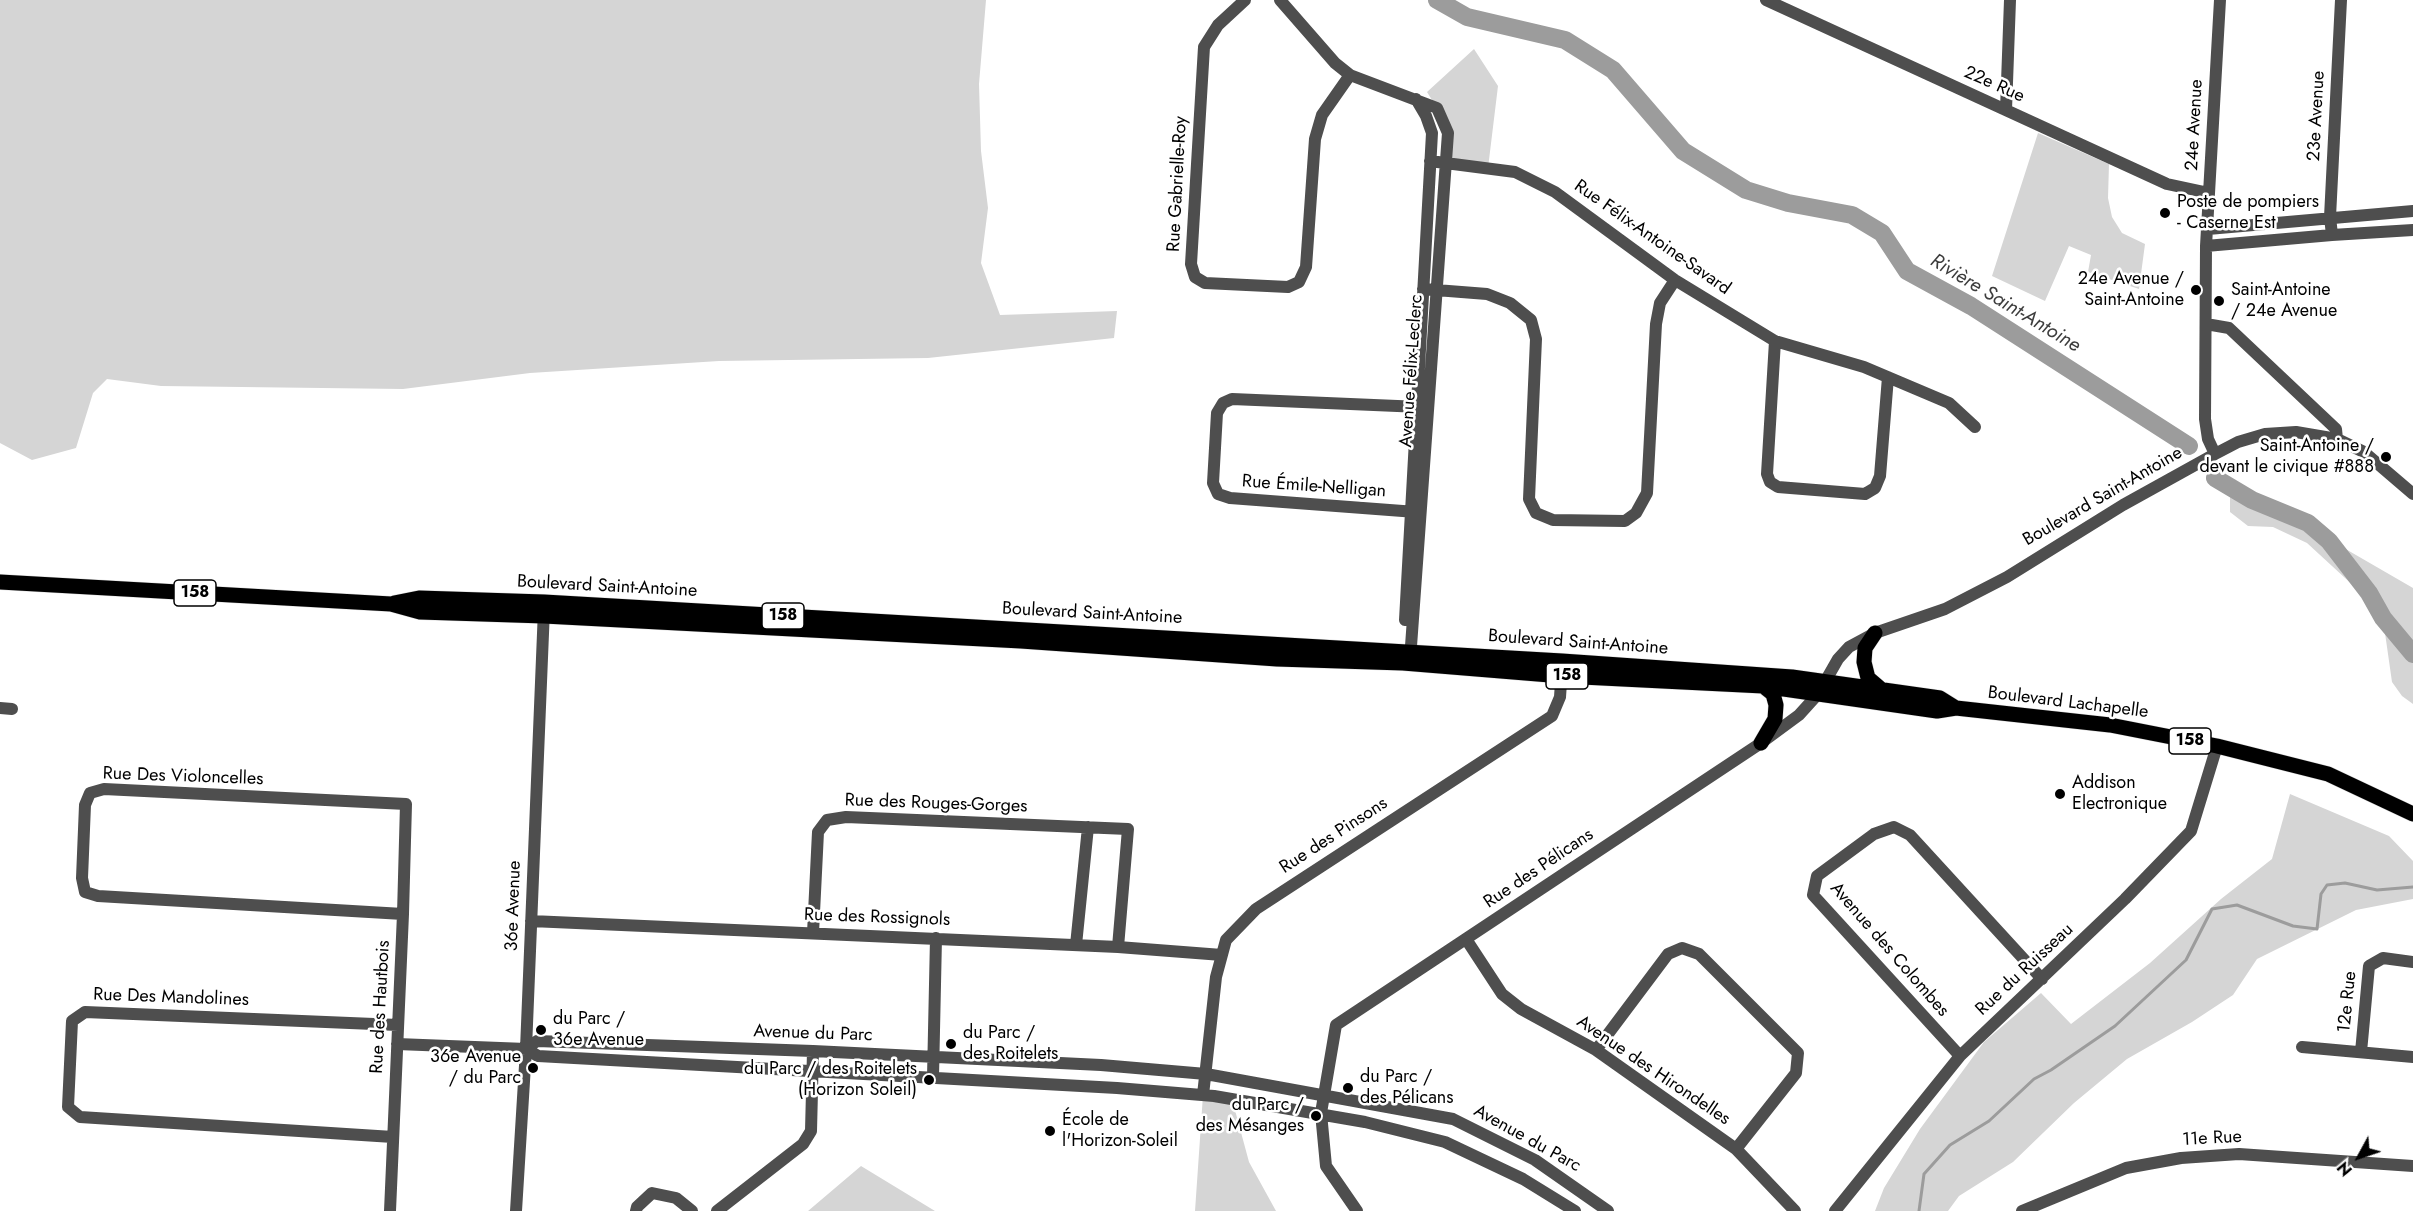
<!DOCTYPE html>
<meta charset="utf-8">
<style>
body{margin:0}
#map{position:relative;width:2413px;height:1211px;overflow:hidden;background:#fff;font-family:Jost,sans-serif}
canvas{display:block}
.north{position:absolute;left:2329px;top:1127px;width:60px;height:60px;-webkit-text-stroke:4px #fff;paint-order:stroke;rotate:230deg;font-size:16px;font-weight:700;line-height:24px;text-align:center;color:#000}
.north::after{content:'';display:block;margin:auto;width:21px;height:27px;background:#000;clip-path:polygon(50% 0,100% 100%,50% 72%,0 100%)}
</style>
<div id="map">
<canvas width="2413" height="1211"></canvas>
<div class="north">N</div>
</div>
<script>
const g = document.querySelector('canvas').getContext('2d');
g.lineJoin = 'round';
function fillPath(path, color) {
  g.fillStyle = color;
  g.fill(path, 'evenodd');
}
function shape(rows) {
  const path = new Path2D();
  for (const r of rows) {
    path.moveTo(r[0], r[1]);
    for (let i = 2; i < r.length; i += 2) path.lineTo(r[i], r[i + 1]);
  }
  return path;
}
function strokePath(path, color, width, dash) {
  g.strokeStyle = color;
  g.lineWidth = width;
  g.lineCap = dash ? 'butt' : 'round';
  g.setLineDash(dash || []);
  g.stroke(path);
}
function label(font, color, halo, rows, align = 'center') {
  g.font = font + ' Jost,sans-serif';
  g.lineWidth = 5;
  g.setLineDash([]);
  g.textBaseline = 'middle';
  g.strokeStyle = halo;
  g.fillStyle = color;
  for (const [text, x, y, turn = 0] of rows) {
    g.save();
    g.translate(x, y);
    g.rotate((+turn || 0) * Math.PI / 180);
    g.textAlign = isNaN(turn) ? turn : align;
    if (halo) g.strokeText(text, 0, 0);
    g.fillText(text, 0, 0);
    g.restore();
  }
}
fillPath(shape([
 [0,0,986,0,979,84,981,151,988,208,981,263,1000,315,1117,311,1114,338,928,358,719,361,530,373,403,389,161,386,107,379,93,393,76,448,32,460,0,443],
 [1474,49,1498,86,1488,168,1445,163,1448,133,1437,108,1427,92],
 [2038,133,2109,164,2108,198,2112,217,2122,233,2145,244,2139,289,2088,272,2091,255,2069,246,2045,301,1992,276],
 [2230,492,2292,518,2413,588,2413,704,2402,696,2392,682,2382,612,2307,543,2273,527,2248,526,2230,512],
 [2290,794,2389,836,2413,861,2413,899,2356,910,2257,959,2233,995,2192,1022,2127,1059,2074,1103,2013,1162,1959,1196,1948,1211,1875,1211,1884,1188,1920,1129,1984,1042,2041,993,2071,1024,2150,963,2221,899,2272,859],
 [1203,1095,1232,1099,1249,1162,1276,1211,1195,1211],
 [861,1166,935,1211,808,1211]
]), '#d5d5d5');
strokePath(shape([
 [1919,1211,1924,1174,1950,1145,1989,1121,2034,1079,2051,1070,2115,1026,2186,960,2212,909,2237,905,2293,926,2317,929,2321,894,2327,885,2345,883,2377,890,2413,887]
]), '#9c9c9c', 3);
strokePath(shape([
 [1437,0,1467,17,1565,40,1613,70,1683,151,1746,190,1788,203,1852,215,1882,233,1907,271,1971,306,2189,446],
 [2215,478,2252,500,2308,523,2329,541,2369,593,2383,618,2413,654]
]), '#9c9c9c', 18);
const major = shape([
 [0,582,391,604,420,612,544,616,1021,641,1277,659,1403,663,1562,676,1763,686,1937,711,1956,708,2110,725,2217,746,2328,774,2413,814],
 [394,603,419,598,544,602,1562,661,1792,677,1940,698,1956,708],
 [1875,633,1865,648,1864,662,1868,678,1882,690],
 [1761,743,1775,719,1776,705,1773,694,1763,686]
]);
strokePath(major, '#dbdbdb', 16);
strokePath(shape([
 [1245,0,1218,25,1204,47,1191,264,1195,277,1205,283,1288,287,1299,282,1306,267,1315,139,1322,115,1350,75],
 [1280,0,1335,63,1350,75,1437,108,1448,133,1410,660],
 [1766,0,2167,184,2209,193],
 [2006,110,2010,0],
 [1430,161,1515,172,1555,192,1675,280,1775,341,1864,367,1949,403,1975,427],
 [2208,229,2413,211],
 [2332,235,2330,217,2341,0],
 [2206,246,2332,235,2413,230],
 [1423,289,1487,294,1510,303,1531,320,1536,339,1529,499,1536,513,1553,520,1625,521,1636,513,1647,493,1656,324,1660,303,1675,280],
 [2206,324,2229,328,2336,429,2337,439],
 [1775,341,1767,474,1770,482,1778,487,1865,494,1875,488,1880,476,1888,377],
 [2215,454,2208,439,2205,419,2206,246,2220,0],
 [1416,512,1230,498,1218,494,1213,483,1217,413,1223,403,1232,399,1421,407],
 [1405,620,1432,133,1426,116,1416,99],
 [0,708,12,709],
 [531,921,1118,947,1222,955],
 [813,933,818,832,827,820,846,817,1128,829,1118,947],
 [1466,939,1502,994,1521,1009,1596,1050,1736,1149,1795,1211],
 [1076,945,1088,827],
 [397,1044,526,1049,538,1056,1117,1088,1214,1096,1365,1122,1445,1142,1523,1179,1575,1211],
 [2302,1047,2413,1057],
 [526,1049,537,1041,813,1051,1101,1065,1206,1074,1453,1119,1535,1160,1608,1211],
 [1596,1050,1668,954,1682,948,1699,954,1798,1053,1796,1073,1736,1149],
 [2361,1052,2369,966,2383,958,2413,962],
 [1960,1056,1813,895,1817,876,1874,834,1894,827,1910,835,2042,979],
 [933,1077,936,938],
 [1203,1095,1216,977,1226,940,1256,909,1552,716,1560,697,1562,668],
 [393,1137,80,1117,68,1107,72,1021,85,1012,398,1025],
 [390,1211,403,914,406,804,104,789,90,793,85,805,82,878,85,892,98,896,403,914],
 [516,1211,526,1049,544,609],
 [636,1211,637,1207,652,1193,676,1198,692,1211],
 [717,1211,803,1144,811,1131,813,1051],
 [1357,1211,1326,1166,1321,1113,1336,1025,1761,743,1799,715,1818,694,1838,659,1849,647,1875,633,1945,609,2007,577,2123,505,2215,454,2238,442,2265,434,2296,432,2337,439,2364,452,2413,494],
 [1835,1211,1960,1056,2125,899,2191,831,2217,746],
 [2022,1211,2126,1168,2181,1158,2239,1154,2413,1166]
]), '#4e4e4e', 12);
strokePath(major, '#000', 15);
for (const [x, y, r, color] of [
 [2165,213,6,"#000"],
 [2196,290,6,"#000"],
 [2219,301,6,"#000"],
 [2386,457,6,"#000"],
 [2060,794,6,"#000"],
 [541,1030,6,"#000"],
 [951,1044,6,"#000"],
 [533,1068,6,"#000"],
 [929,1080,6,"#000"],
 [1348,1088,6,"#000"],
 [1316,1116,6,"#000"],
 [1050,1131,6,"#000"]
]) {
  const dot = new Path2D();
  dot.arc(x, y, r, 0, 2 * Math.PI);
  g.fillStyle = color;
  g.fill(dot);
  strokePath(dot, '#fff', 2);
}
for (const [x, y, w] of [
 [195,593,42],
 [783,616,42],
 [1567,676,42],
 [2190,741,42]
]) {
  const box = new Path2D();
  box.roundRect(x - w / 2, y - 13, w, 26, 4.5);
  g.fillStyle = '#fff';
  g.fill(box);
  strokePath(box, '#000', 1.5);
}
label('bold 16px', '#000', null, [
 ["158",195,593],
 ["158",783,616],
 ["158",1567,676],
 ["158",2190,741]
]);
label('18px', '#000', '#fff', [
 ["22e Rue",1994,85,24],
 ["23e Avenue",2317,116,-87],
 ["24e Avenue",2195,125,-87],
 ["Rue Gabrielle-Roy",1178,184,-87],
 ["Rue Félix-Antoine-Savard",1652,238,35],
 ["Avenue Félix-Leclerc",1412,371,-86],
 ["Rue Émile-Nelligan",1314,487,4],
 ["Boulevard Saint-Antoine",2103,497,-30],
 ["Boulevard Saint-Antoine",607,587,3],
 ["Boulevard Saint-Antoine",1092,614,3],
 ["Boulevard Saint-Antoine",1578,643,4],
 ["Boulevard Lachapelle",2068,703,7],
 ["Rue Des Violoncelles",183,777,2],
 ["Rue des Rouges-Gorges",936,804,2],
 ["Rue des Pinsons",1334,836,-33],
 ["Rue des Pélicans",1539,869,-34],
 ["36e Avenue",514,906,-88],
 ["Rue des Rossignols",877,918,2],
 ["Avenue des Colombes",1889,950,49],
 ["Rue du Ruisseau",2025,970,-43],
 ["Rue Des Mandolines",171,998,2],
 ["12e Rue",2348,1002,-84],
 ["Rue des Hautbois",381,1007,-87],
 ["Avenue du Parc",813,1034,2],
 ["Avenue des Hirondelles",1653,1071,34],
 ["Avenue du Parc",1527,1139,29],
 ["11e Rue",2212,1139,-3]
]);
label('18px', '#000', '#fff', [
 ["Poste de pompiers",2177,203],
 ["- Caserne Est",2177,224],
 ["24e Avenue /",2184,280,"right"],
 ["Saint-Antoine",2184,301,"right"],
 ["Saint-Antoine",2231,291],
 ["/ 24e Avenue",2231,312],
 ["Saint-Antoine /",2374,447,"right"],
 ["devant le civique #888",2374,468,"right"],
 ["Addison",2072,784],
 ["Electronique",2072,805],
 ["du Parc /",553,1020],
 ["36e Avenue",553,1041],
 ["du Parc /",963,1034],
 ["des Roitelets",963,1055],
 ["36e Avenue",521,1058,"right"],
 ["/ du Parc",521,1079,"right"],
 ["du Parc / des Roitelets",917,1070,"right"],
 ["(Horizon Soleil)",917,1091,"right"],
 ["du Parc /",1360,1078],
 ["des Pélicans",1360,1099],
 ["du Parc /",1304,1106,"right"],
 ["des Mésanges",1304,1127,"right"],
 ["École de",1062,1121],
 ["l'Horizon-Soleil",1062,1142]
], 'left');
label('italic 20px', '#3d3d3d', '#fff', [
 ["Rivière Saint-Antoine",2005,304,31]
]);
</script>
